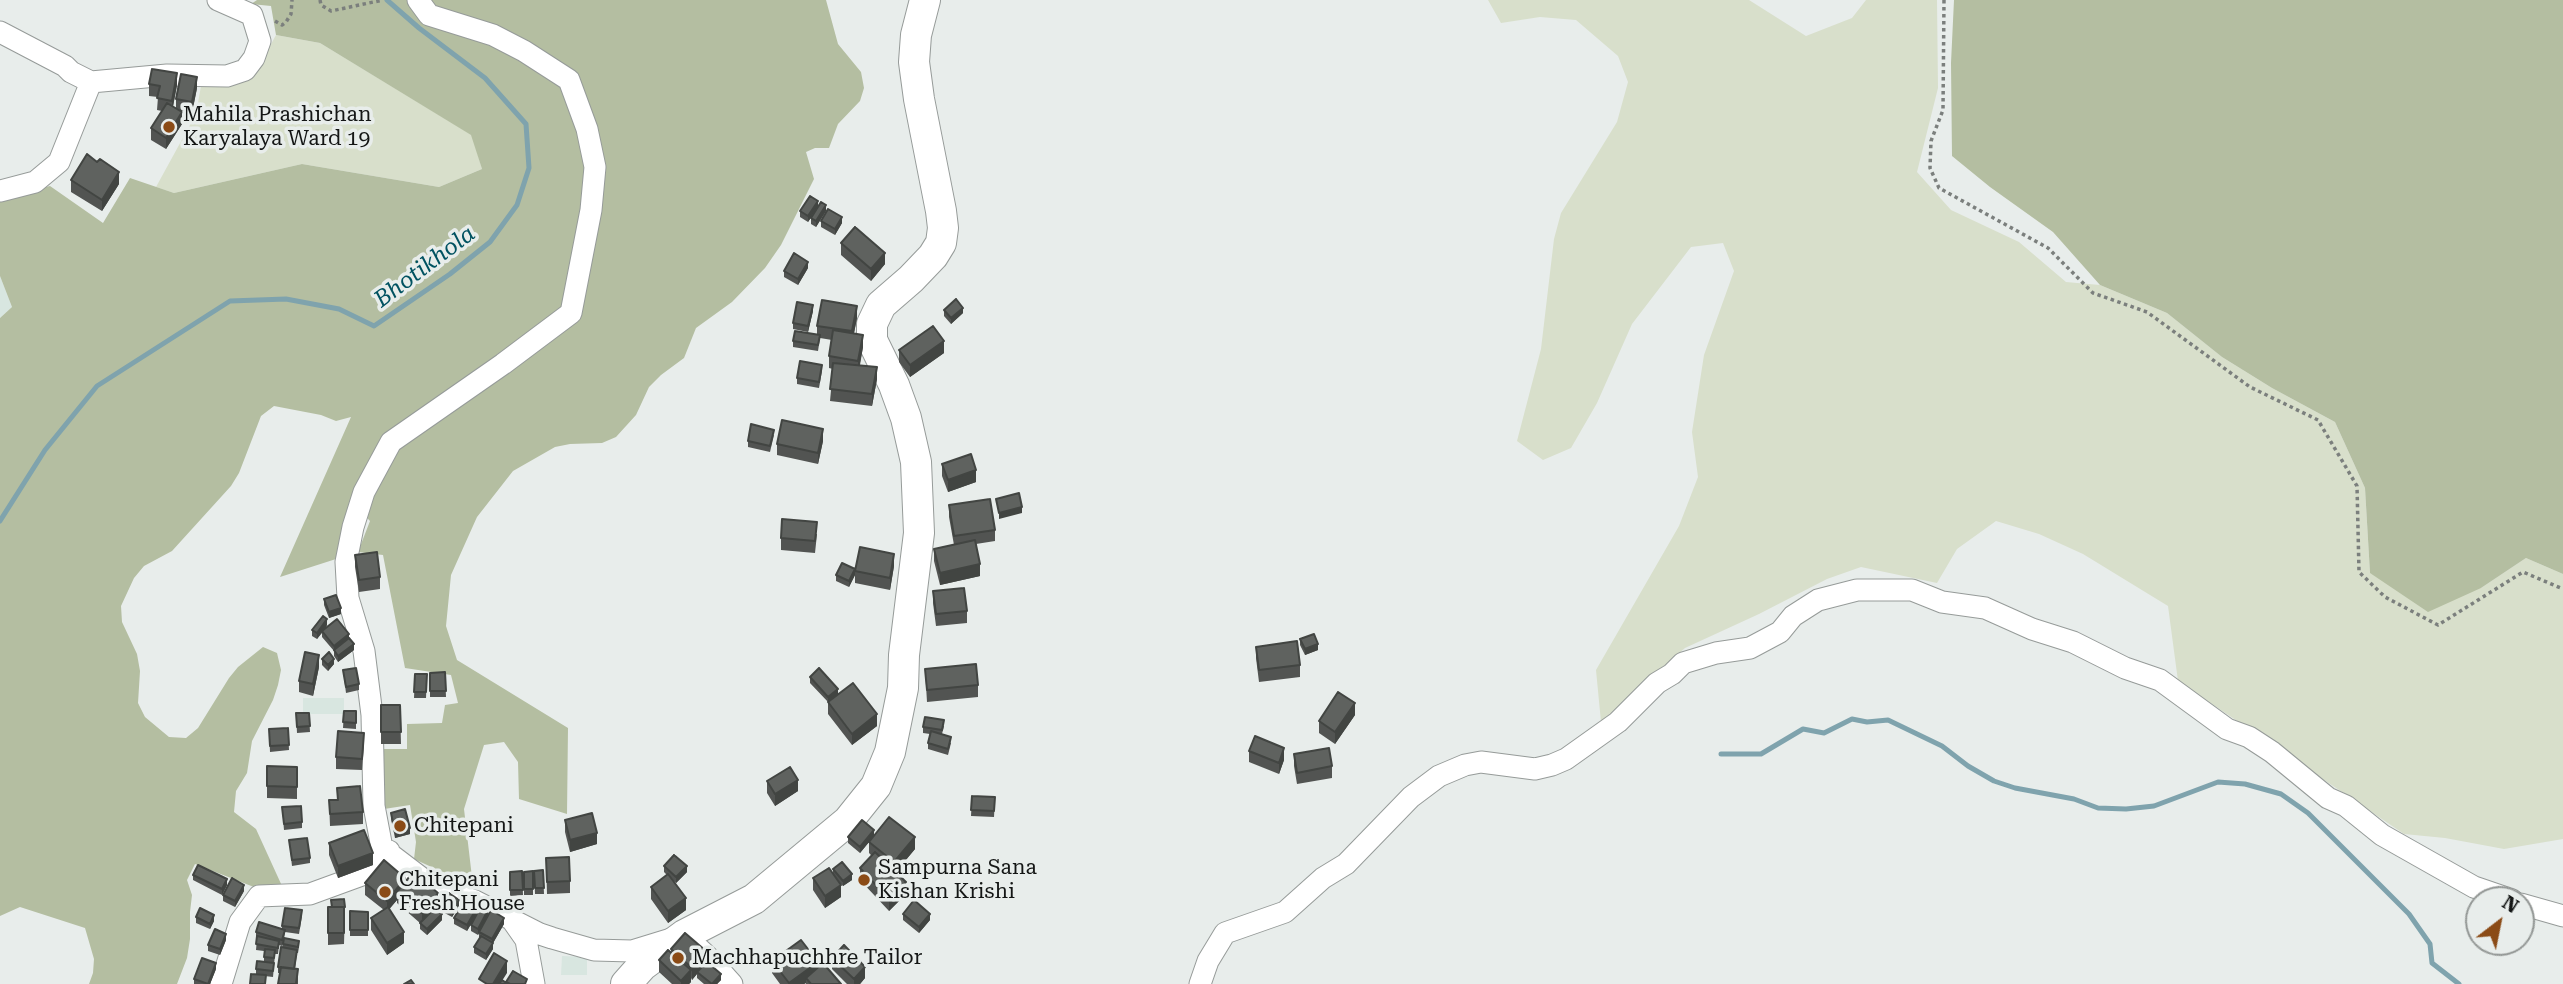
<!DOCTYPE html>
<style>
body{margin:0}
#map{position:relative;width:2563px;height:984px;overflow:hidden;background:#e8edeb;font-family:"Roboto Serif",serif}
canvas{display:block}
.north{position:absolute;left:2465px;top:886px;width:70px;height:70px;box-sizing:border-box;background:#e8edeb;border:2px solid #939795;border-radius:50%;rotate:32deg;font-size:19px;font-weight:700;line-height:28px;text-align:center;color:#141615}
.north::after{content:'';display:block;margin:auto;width:24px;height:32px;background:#8b4b16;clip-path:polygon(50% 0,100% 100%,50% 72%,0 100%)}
</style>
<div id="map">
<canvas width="2563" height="984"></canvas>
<div class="north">N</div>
</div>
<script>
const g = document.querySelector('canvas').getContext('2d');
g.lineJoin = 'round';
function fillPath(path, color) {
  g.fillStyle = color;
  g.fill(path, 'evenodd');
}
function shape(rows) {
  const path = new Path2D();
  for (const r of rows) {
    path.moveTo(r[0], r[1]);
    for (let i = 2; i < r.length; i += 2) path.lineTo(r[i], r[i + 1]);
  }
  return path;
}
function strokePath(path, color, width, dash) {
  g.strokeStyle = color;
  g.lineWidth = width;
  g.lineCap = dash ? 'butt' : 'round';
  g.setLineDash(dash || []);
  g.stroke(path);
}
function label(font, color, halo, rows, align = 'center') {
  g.font = font + ' "Roboto Serif",serif';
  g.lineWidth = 7;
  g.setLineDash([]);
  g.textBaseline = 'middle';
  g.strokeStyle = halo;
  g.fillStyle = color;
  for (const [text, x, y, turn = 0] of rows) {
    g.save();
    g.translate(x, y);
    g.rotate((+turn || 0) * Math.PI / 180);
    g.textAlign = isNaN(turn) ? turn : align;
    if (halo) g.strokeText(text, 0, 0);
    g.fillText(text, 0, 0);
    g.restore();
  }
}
fillPath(shape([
 [0,276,12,307,0,318],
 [303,698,344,698,344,714,303,714],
 [562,956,587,957,587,975,561,975]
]), '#d8e6e0');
fillPath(shape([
 [1488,0,1749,0,1806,36,1852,18,1866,0,1937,0,1938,88,1917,172,1951,210,2019,242,2066,282,2100,285,2167,313,2222,357,2272,388,2335,422,2365,488,2370,573,2481,588,2526,558,2563,574,2563,839,2504,849,2445,838,2404,834,2178,681,2168,606,2083,554,2039,534,1996,521,1957,549,1937,583,1861,567,1827,579,1759,614,1685,648,1601,722,1596,670,1679,526,1698,477,1692,432,1704,355,1734,271,1723,243,1691,247,1632,324,1597,403,1571,448,1543,460,1517,441,1541,349,1554,239,1561,213,1617,122,1628,82,1618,56,1576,20,1540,17,1501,23],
 [276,35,320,43,472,135,482,169,439,187,302,164,174,193,156,187,196,114,201,86,258,68]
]), '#d8dfcb');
fillPath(shape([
 [257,0,826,0,838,44,861,72,864,88,860,101,838,124,829,148,815,148,806,152,814,179,781,245,765,268,732,302,696,328,684,358,661,375,649,387,636,415,616,437,602,443,570,444,555,447,513,471,477,517,451,575,446,626,457,660,568,728,567,814,519,799,518,762,504,742,484,745,464,809,473,886,414,859,416,842,410,805,384,809,378,749,407,749,407,724,442,723,445,705,458,703,451,675,405,668,383,555,358,552,370,521,352,502,336,559,280,577,351,417,336,421,321,415,274,406,261,416,239,473,231,486,172,551,144,566,134,578,121,606,122,622,137,654,140,671,138,703,145,717,169,737,186,738,198,728,229,678,238,667,263,647,277,653,281,670,278,685,273,700,252,741,247,773,236,791,234,812,256,829,282,886,259,889,195,864,187,880,192,895,190,912,190,939,187,958,177,984,89,984,93,973,94,959,85,928,20,907,0,916,0,318,12,307,0,276,0,198,50,186,103,223,130,178,174,193,302,164,439,187,482,169,471,135,320,43,276,35,271,6,251,4],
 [1954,0,2563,0,2563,574,2526,558,2481,588,2428,612,2370,573,2365,488,2335,422,2272,388,2222,357,2167,313,2100,285,2053,232,1990,187,1952,156,1951,63]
]), '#b4bea1');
strokePath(shape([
 [0,521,45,450,97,386,230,301,286,299,339,309,374,326,450,274,490,242,517,205,529,168,526,124,485,78,419,28,387,0],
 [1721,754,1761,754,1803,729,1824,733,1852,719,1867,722,1888,720,1942,746,1968,766,1994,781,2015,788,2074,799,2098,808,2126,809,2154,806,2218,782,2245,784,2281,794,2308,813,2409,914,2430,944,2432,963,2459,984]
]), '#7fa3ad', 5);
const minor = shape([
 [418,0,429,15,493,35,524,51,569,80,587,129,595,167,591,210,571,313,503,364,391,442,364,492,353,527,346,562,348,598,364,651,372,715,374,806,382,848,432,886,475,901,540,934,552,938,594,950,632,951,684,935,706,955,732,984],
 [0,32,65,66,71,72,91,82],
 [0,191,35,182,59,162,91,82,167,75,227,76,245,70,254,58,260,41,252,15,218,0],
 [2521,904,2563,916],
 [512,920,526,940,534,984],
 [221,984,240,922,259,896,310,894,373,871,389,851],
 [1200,984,1208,961,1225,933,1285,912,1323,878,1346,864,1411,797,1439,776,1465,765,1481,762,1535,769,1552,765,1566,759,1618,722,1657,683,1672,674,1683,663,1716,653,1750,648,1780,632,1793,616,1818,600,1857,590,1912,590,1942,602,1985,608,2032,629,2073,642,2125,668,2160,680,2227,729,2249,737,2272,752,2328,798,2346,806,2382,835,2474,887,2512,900]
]);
const secondary = shape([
 [626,984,642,966,684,935,754,899,848,821,876,786,890,752,903,688,904,655,919,533,916,462,906,418,894,385,872,340,872,324,881,305,911,279,933,256,941,243,943,228,941,211,919,99,914,62,916,35,925,0]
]);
strokePath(minor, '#969b99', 23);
strokePath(secondary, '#969b99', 32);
strokePath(shape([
 [320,0,321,5,331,11,383,0],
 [1944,0,1943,110,1931,141,1930,168,1939,188,2048,248,2093,293,2147,312,2250,387,2318,420,2357,486,2359,572,2385,597,2438,625,2523,572,2563,589],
 [275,21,282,25,286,22,291,14,292,0]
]), '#7b7f7d', 3.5, [3.5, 3.5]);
strokePath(minor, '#fff', 21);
strokePath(secondary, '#fff', 30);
fillPath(shape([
 [149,84,177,85,173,106,176,108,176,99,197,88,192,113,181,111,182,124,166,149,151,140,151,128,162,111,157,110,158,97,149,96],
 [71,180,119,184,102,211,71,192],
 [818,207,826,211,816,227,811,224,811,218,814,213,808,222,800,217,800,211],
 [821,221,842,223,835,235,821,227],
 [841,243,885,264,871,281,841,255],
 [808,268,798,285,784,277,784,271],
 [944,310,963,313,951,324,944,316],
 [813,311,808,332,793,329,793,323],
 [857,318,854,333,863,347,860,365,877,379,872,406,830,401,833,369,829,368,829,356,832,340,820,338,818,351,793,347,793,341,817,334,817,326],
 [899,350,944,353,910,377,899,362],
 [822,371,819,388,797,384,797,378],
 [774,435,770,452,748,447,748,441],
 [823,441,818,464,777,455,777,444],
 [942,464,976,482,948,492,942,476],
 [949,505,995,530,995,541,976,544,980,576,940,585,934,561,934,549,954,545,949,517],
 [817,534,815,553,781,550,781,538],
 [355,555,380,577,380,589,359,592,355,567],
 [894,566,890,590,855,583,855,571],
 [836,575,855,575,849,587,836,581],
 [933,591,967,611,967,623,936,626,933,603],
 [324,599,341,614,329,618,324,605],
 [327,625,326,628,349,638,354,650,338,662,334,656,334,651,322,637,322,633,317,639,312,636,312,630],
 [1300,639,1318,650,1305,655,1300,645],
 [1256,647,1300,665,1300,677,1259,682,1256,658],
 [322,659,334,664,328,671,322,665],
 [319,667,313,696,299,692,299,681],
 [925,669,978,685,978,697,927,702],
 [343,670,359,684,359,690,346,693],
 [445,672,446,697,430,697,430,673],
 [415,674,427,674,426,698,414,698],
 [810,677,838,695,877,726,852,745,828,714,828,702,810,683],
 [381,705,400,705,401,744,381,744],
 [344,711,356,711,356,729,343,728],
 [296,713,309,713,310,732,297,733],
 [1355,715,1335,744,1319,733,1319,721],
 [944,726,942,734,951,743,948,755,928,749,928,743,930,734,923,733,923,727],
 [288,728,289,750,270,752,269,729],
 [364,745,362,770,336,769,336,757],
 [1249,751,1284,760,1279,774,1249,762],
 [1294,754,1332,766,1332,778,1297,784,1294,766],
 [297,767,297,799,267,798,267,786],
 [767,781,798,791,775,806,767,793],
 [337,788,363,812,363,824,330,826,329,800,337,800],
 [972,796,995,797,994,817,971,816],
 [282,807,302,822,302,828,284,830],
 [391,813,410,834,395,838,391,819],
 [565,820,597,844,570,852,565,832],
 [874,835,915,849,896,872,906,894,889,911,860,880,860,868,872,856,869,853,869,842,860,853,848,843,848,837],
 [289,840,310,858,310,863,292,866],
 [329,843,373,865,338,878,329,855],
 [546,858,570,881,570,893,547,894],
 [664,866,687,872,676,883,671,879,686,910,668,923,651,899,651,887,667,875,664,872],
 [833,869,852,880,843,886,837,880,841,897,825,908,813,890,813,878,833,873],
 [543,870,544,894,535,894,534,871],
 [522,871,523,895,510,896,510,872],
 [533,871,533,895,524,895,524,872],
 [193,875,227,885,222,895,193,880],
 [405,882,438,905,436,908,442,920,427,935,420,929,420,923,397,903,397,900,389,909,404,943,387,955,371,930,371,918,384,910,365,895,365,883],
 [244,891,235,907,223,901,223,895],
 [441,905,459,906,452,917,441,911],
 [328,907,345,907,344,944,328,945],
 [350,911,368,912,368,936,350,936],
 [478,912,467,931,454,924,454,918],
 [903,914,930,920,919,933,903,920],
 [302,916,299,934,285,932,284,939,299,947,298,953,297,953,295,969,298,969,298,984,278,984,280,973,278,973,278,967,283,943,282,946,279,945,278,954,275,954,273,977,256,975,256,969,264,962,264,951,256,950,257,938,256,938,256,932,282,929,282,926],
 [488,916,504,924,493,943,493,949,486,960,474,953,474,947,480,938,479,938,479,933,478,935,471,931,471,925],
 [196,917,214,921,210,929,196,923],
 [226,940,220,955,208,951,208,945],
 [671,949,706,962,721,980,717,984,704,984,697,978,697,974,692,980,691,978,691,982,689,984,672,984,659,972,659,960,671,952],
 [832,958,865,978,860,984,847,984,832,969],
 [772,961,818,968,841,984,806,984,806,983,804,984,780,984,772,973],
 [216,969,210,984,194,984,194,979]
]), '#525452');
fillPath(shape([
 [177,73,177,85,172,112,172,101],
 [197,77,197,88,192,113,192,102],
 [182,112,182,124,166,149,166,138],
 [119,172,119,184,102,211,102,200],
 [818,201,818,207,808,222,808,216],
 [826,205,826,211,816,227,816,221],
 [842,217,842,223,835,235,835,229],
 [885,253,885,264,871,281,871,269],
 [808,262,808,268,798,285,798,279],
 [813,305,813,311,808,332,808,326],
 [857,306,857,318,852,343,852,331],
 [963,308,963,313,951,324,951,318],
 [863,335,863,347,858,373,858,361],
 [944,341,944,353,910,377,910,365],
 [877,367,877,379,872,406,872,394],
 [823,429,823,441,818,464,818,453],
 [976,470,976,482,948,492,948,480],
 [1022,507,1022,513,999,519,999,513],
 [894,554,894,566,890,590,890,578],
 [980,564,980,576,940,585,940,573],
 [855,569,855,575,849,587,849,581],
 [341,608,341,614,329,618,329,612],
 [327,619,327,625,317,639,317,633],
 [349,634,349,640,334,652,334,646],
 [354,644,354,650,338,662,338,656],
 [1318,644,1318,650,1305,655,1305,649],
 [319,655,319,667,313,696,313,684],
 [334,659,334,664,328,671,328,665],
 [838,689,838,695,828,703,828,697],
 [1355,703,1355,715,1335,744,1335,732],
 [877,714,877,726,852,745,852,734],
 [1284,748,1284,760,1279,774,1279,763],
 [798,780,798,791,775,806,775,794],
 [410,828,410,834,395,838,395,832],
 [874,830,874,836,860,853,860,847],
 [597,833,597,844,570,852,570,840],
 [915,837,915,849,894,874,894,862],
 [373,853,373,865,338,878,338,866],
 [687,866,687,872,676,883,676,877],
 [852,874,852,880,843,886,843,881],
 [405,878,405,890,397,892,397,900,387,912,387,901],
 [227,879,227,885,222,895,222,889],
 [906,882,906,894,889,911,889,899],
 [244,885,244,891,235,907,235,901],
 [841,885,841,897,825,908,825,896],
 [438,893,438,905,422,924,422,913],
 [686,898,686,910,668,923,668,911],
 [459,900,459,906,452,917,452,912],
 [478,906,478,912,467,931,467,925],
 [488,910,488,916,478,935,478,929],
 [442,914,442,920,427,935,427,929],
 [930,914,930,920,919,933,919,927],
 [214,915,214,921,210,929,210,924],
 [504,918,504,924,492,945,492,939],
 [404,932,404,943,387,955,387,943],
 [226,934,226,940,220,955,220,949],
 [493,943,493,949,486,960,486,954],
 [706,951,706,963,692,980,692,968],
 [507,961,507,973,500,984,493,984],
 [818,962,818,974,806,978,806,983,804,984,789,984],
 [216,963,216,969,210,984,208,984],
 [865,967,865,978,860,984,854,984,854,979],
 [691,970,691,982,689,984,681,984,681,981],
 [721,974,721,980,717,984,712,984]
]), '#424542');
const building = shape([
 [152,69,177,73,172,101,157,98,160,86,149,84,152,69],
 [181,74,197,77,192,102,176,99,181,74],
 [167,103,182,112,166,138,151,128,167,103],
 [87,154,97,162,100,159,119,172,102,200,71,180,87,154],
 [810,196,818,201,808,216,800,211,810,196],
 [821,202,826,205,816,221,811,218,821,202],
 [828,209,842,217,835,229,821,221,828,209],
 [855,227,885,253,871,269,841,243,855,227],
 [794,253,808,262,798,279,784,271,794,253],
 [956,299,963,308,951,318,944,310,956,299],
 [822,300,857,306,852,331,817,326,822,300],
 [797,302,813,305,808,326,793,323,797,302],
 [933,326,944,341,910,365,899,350,933,326],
 [833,330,863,335,858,361,829,356,833,330],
 [795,331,820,335,818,345,793,341,795,331],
 [800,361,822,365,819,382,797,378,800,361],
 [833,363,877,367,872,394,830,389,833,363],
 [782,420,823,429,818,453,777,444,782,420],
 [751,424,774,430,770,446,748,441,751,424],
 [971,454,976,470,948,480,942,464,971,454],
 [1019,493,1022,507,999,513,996,499,1019,493],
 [990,499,995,530,954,536,949,505,990,499],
 [782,519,817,522,815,541,781,538,782,519],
 [975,540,980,564,940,573,934,549,975,540],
 [860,547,894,554,890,578,855,571,860,547],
 [377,552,380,577,359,580,355,555,377,552],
 [842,563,855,569,849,581,836,575,842,563],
 [964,588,967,611,936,614,933,591,964,588],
 [336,595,341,608,329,612,324,599,336,595],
 [323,616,327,619,317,633,312,630,323,616],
 [337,619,349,634,334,646,322,631,337,619],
 [1314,634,1318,644,1305,649,1300,639,1314,634],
 [349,638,354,644,338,656,334,650,349,638],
 [1297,641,1300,665,1259,670,1256,647,1297,641],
 [305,652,319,655,313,684,299,681,305,652],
 [329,652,334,659,328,665,322,659,329,652],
 [976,664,978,685,927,690,925,669,976,664],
 [356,668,359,684,346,687,343,670,356,668],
 [819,668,838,689,828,697,810,677,819,668],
 [445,672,446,691,430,691,430,673,445,672],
 [415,674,427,674,426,692,414,692,415,674],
 [853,683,877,714,852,734,828,702,853,683],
 [1338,692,1355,703,1335,732,1319,721,1338,692],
 [381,705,400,705,401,732,381,732,381,705],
 [344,711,356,711,356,723,343,722,344,711],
 [296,713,309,713,310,726,297,727,296,713],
 [925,717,944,720,942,730,923,727,925,717],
 [288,728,289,745,270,746,269,729,288,728],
 [338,731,364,733,362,759,336,757,338,731],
 [931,731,951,737,948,749,928,743,931,731],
 [1255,736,1284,748,1279,763,1249,751,1255,736],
 [1329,748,1332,766,1297,773,1294,754,1329,748],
 [267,766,297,767,297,787,267,786,267,766],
 [790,767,798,780,775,794,767,781,790,767],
 [360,786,363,812,330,814,329,800,338,800,337,788,360,786],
 [972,796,995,797,994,811,971,810,972,796],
 [301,806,302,822,284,824,282,807,301,806],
 [405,809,410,828,395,832,391,813,405,809],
 [592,813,597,833,570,840,565,820,592,813],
 [889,817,915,837,894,862,869,842,889,817],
 [862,820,874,830,860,847,848,837,862,820],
 [364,830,373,853,338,866,329,843,364,830],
 [307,838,310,858,292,860,289,840,307,838],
 [875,852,906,882,889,899,860,868,875,852],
 [674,855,687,866,676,877,664,866,674,855],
 [569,857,570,881,547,882,546,858,569,857],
 [384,860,405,878,387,901,365,883,384,860],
 [842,862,852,874,843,881,833,869,842,862],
 [198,865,227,879,222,889,193,875,198,865],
 [829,868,841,885,825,896,813,878,829,868],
 [543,870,544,888,535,888,534,871,543,870],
 [522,871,523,890,510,890,510,872,522,871],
 [533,871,533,889,524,889,524,872,533,871],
 [413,872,438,893,422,913,397,892,413,872],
 [668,874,686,898,668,911,651,887,668,874],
 [232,878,244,885,235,901,223,895,232,878],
 [449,893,459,900,452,912,441,905,449,893],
 [466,898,478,906,467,925,454,918,466,898],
 [344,899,345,907,332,907,331,900,344,899],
 [914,900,930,914,919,927,903,914,914,900],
 [481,906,488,910,478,929,471,925,481,906],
 [328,907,344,907,344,933,328,933,328,907],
 [388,907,404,932,387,943,371,918,388,907],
 [200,908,214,915,210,924,196,917,200,908],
 [285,908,302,910,299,928,282,926,285,908],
 [435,908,442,914,427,929,420,923,435,908],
 [491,910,504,918,492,939,479,932,491,910],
 [350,911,368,912,368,930,350,930,350,911],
 [259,922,285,930,282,940,256,932,259,922],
 [215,929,226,934,220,949,208,945,215,929],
 [685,933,706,951,692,968,671,949,685,933],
 [257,936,279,941,278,948,256,944,257,936],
 [481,936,493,943,486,954,474,947,481,936],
 [284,938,299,941,298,947,283,944,284,938],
 [801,940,818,962,789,983,772,961,801,940],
 [844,945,865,967,854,979,832,958,844,945],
 [281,947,297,950,294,969,278,967,281,947],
 [265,949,275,950,274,958,264,957,265,949],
 [668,950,691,970,681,981,659,960,668,950],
 [494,953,507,961,493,984,487,984,479,979,494,953],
 [202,958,216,963,208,984,194,979,202,958],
 [257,961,274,963,273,971,256,969,257,961],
 [707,962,721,974,712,984,697,972,707,962],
 [823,963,841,984,811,984,806,978,823,963],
 [281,967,298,969,296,984,278,984,281,967],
 [513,971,527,979,525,984,510,984,506,982,513,971],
 [251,974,266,975,265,984,250,984,251,974],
 [411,980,414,984,404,984,411,980],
 [502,980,508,984,499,984,502,980]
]);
fillPath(building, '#5f625f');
strokePath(building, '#424542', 2);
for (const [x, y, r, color] of [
 [169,127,7,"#8b4b16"],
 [400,826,7,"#8b4b16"],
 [864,880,7,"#8b4b16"],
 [385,892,7,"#8b4b16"],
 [678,958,7,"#8b4b16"]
]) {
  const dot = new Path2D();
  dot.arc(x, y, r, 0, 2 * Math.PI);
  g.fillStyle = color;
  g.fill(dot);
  strokePath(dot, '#e8edeb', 2.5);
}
label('21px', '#141615', '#e8edeb', [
 ["Mahila Prashichan",183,115],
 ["Karyalaya Ward 19",183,139],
 ["Chitepani",414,826],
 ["Sampurna Sana",878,868],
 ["Kishan Krishi",878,892],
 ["Chitepani",399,880],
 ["Fresh House",399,904],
 ["Machhapuchhre Tailor",692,958]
], 'left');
label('italic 23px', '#005261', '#e8edeb', [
 ["Bhotikhola",425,267,-37]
]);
</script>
